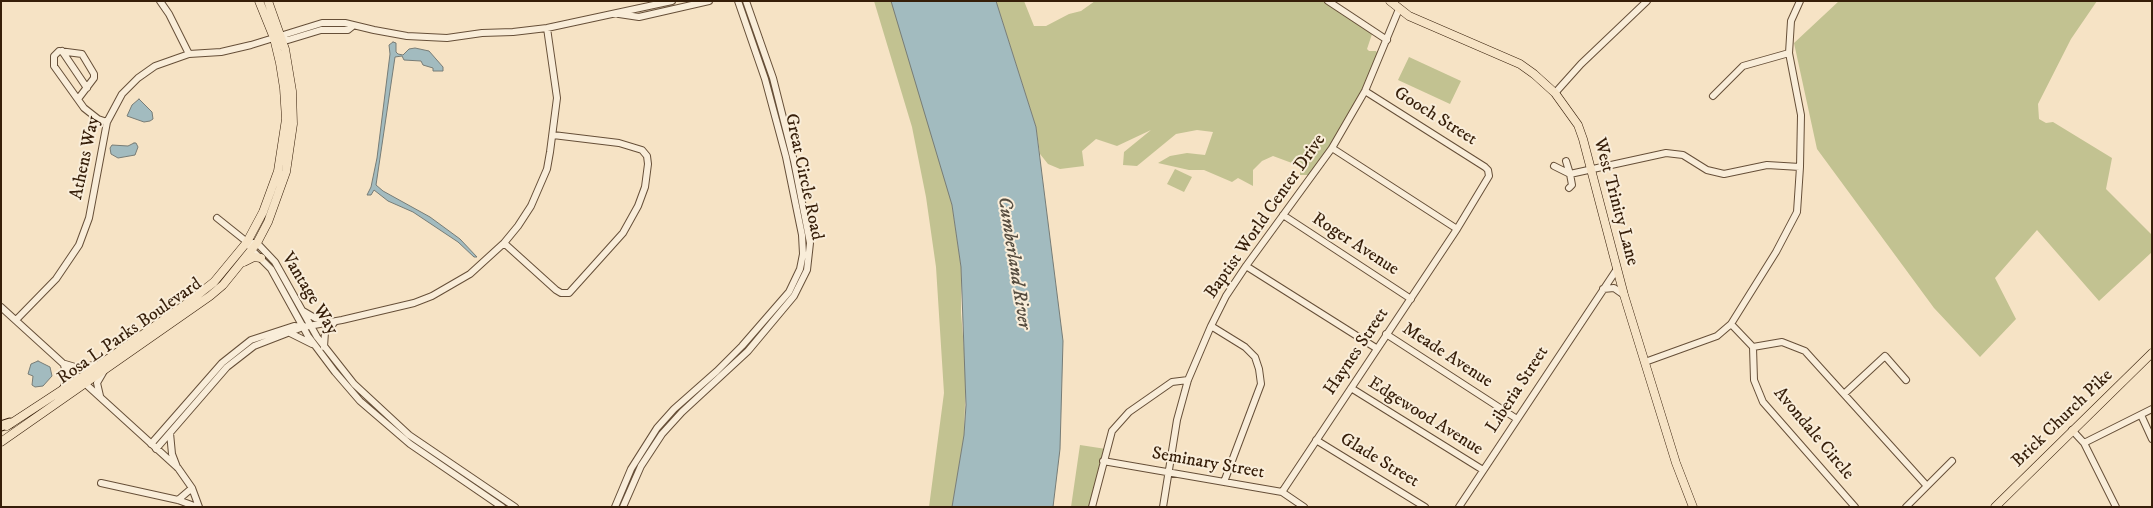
<!DOCTYPE html>
<style>
body{margin:0}
#map{position:relative;width:2153px;height:508px;overflow:hidden;background:#f6e3c5;font-family:"IM FELL DW Pica",serif}
canvas{display:block}
.frame{position:absolute;inset:0;border:2px solid #361e09;pointer-events:none}
</style>
<div id="map">
<canvas width="2153" height="508"></canvas>
<div class="frame"></div>
</div>
<script>
const g = document.querySelector('canvas').getContext('2d');
g.lineJoin = 'round';
function fillPath(path, color) {
  g.fillStyle = color;
  g.fill(path, 'evenodd');
}
function shape(rows) {
  const path = new Path2D();
  for (const r of rows) {
    path.moveTo(r[0], r[1]);
    for (let i = 2; i < r.length; i += 2) path.lineTo(r[i], r[i + 1]);
  }
  return path;
}
function strokePath(path, color, width, dash) {
  g.strokeStyle = color;
  g.lineWidth = width;
  g.lineCap = dash ? 'butt' : 'round';
  g.setLineDash(dash || []);
  g.stroke(path);
}
function label(font, color, halo, rows, align = 'center') {
  g.font = font + ' "IM FELL DW Pica",serif';
  g.lineWidth = 4;
  g.setLineDash([]);
  g.textBaseline = 'middle';
  g.strokeStyle = halo;
  g.fillStyle = color;
  for (const [text, x, y, turn = 0] of rows) {
    g.save();
    g.translate(x, y);
    g.rotate((+turn || 0) * Math.PI / 180);
    g.textAlign = isNaN(turn) ? turn : align;
    if (halo) g.strokeText(text, 0, 0);
    g.fillText(text, 0, 0);
    g.restore();
  }
}
fillPath(shape([
 [874,1,892,1,939,150,952,205,961,267,961,313,966,372,964,435,952,507,929,507,944,393,936,267,926,197,912,127],
 [996,1,1024,1,1034,26,1046,26,1069,14,1081,11,1095,1,1328,1,1373,31,1367,49,1369,51,1376,51,1378,54,1367,79,1365,91,1313,175,1300,175,1300,166,1273,156,1262,161,1253,170,1253,186,1238,178,1232,182,1204,170,1189,170,1158,163,1170,156,1187,153,1205,155,1213,132,1197,130,1176,134,1137,166,1123,165,1124,152,1151,130,1117,146,1096,139,1082,151,1084,166,1060,169,1048,164,1040,154,1036,127],
 [1839,1,2097,1,2071,39,2038,104,2039,119,2046,123,2053,122,2112,158,2106,189,2152,235,2152,252,2099,301,2037,230,1995,278,2016,319,1980,357,1934,308,1817,149,1794,43],
 [1409,57,1461,81,1450,104,1398,80],
 [1175,169,1192,177,1184,192,1167,184],
 [1080,445,1106,449,1092,507,1071,507]
]), '#c2c291');
const water = shape([
 [891,1,996,1,1036,127,1063,341,1060,449,1053,507,952,507,964,435,966,405,961,267,952,205,891,1],
 [393,42,396,43,396,52,398,54,403,55,409,49,415,48,429,51,443,67,443,71,433,71,433,68,423,65,421,61,404,60,402,56,395,57,376,185,383,191,430,217,460,239,477,257,474,257,458,242,413,212,388,201,374,190,371,195,367,195,371,187,377,158,390,54,389,45,393,42],
 [139,99,152,112,153,119,150,121,144,122,127,116,132,105,139,99],
 [134,143,136,143,138,147,135,155,118,158,111,154,110,148,112,145,128,146,134,143],
 [38,361,50,367,52,376,43,386,35,387,32,385,33,376,28,374,31,364,38,361]
]);
fillPath(water, '#a2bbbf');
strokePath(water, '#777c76', 1);
const minor = shape([
 [160,1,169,14,189,54],
 [1328,1,1387,40],
 [619,14,639,17,709,1],
 [281,37,288,40,321,30,348,30,353,26],
 [62,51,87,88],
 [1555,93,1581,64,1647,1],
 [1713,96,1743,66,1789,53],
 [78,99,94,78,94,74,82,54,59,51,54,56,54,66,84,108,98,119,107,122],
 [1332,148,1457,229],
 [1566,161,1570,174,1666,153,1683,155,1707,170,1724,174,1767,165,1800,167],
 [1554,166,1570,174,1572,185,1569,188],
 [1283,215,1411,299],
 [217,218,247,242,252,250,271,269,308,336,335,372,360,401,410,444,502,507],
 [253,243,257,243,275,262,317,337,354,384,409,435,515,507],
 [504,243,556,290,561,293,569,293,623,233,638,206,645,187,648,164,647,156,642,150,619,143,553,135],
 [1246,266,1376,348],
 [1603,289,1614,288,1624,295],
 [1,307,178,468,192,488,199,507],
 [303,311,315,318,328,321],
 [16,320,56,279,79,245,89,218,107,122,122,94,138,78,155,66,189,54,221,52,251,45,322,23,345,23,374,30,407,36,447,38,482,33,513,32,547,28,672,1],
 [1731,324,1753,347],
 [1211,326,1245,347,1255,357,1259,369,1261,384,1224,482],
 [290,333,312,344],
 [1386,334,1517,419],
 [324,347,325,332,334,323],
 [1753,347,1782,342,1805,351,1927,486],
 [1753,347,1754,380,1763,402,1855,507],
 [1645,362,1717,336,1731,324,1776,252,1797,212,1800,167,1801,115,1789,53,1791,21,1800,1],
 [65,364,82,369,95,364],
 [1351,388,1483,470],
 [63,389,67,377,64,365],
 [1844,394,1885,356,1906,380],
 [100,396,97,383,104,371],
 [2141,415,2152,439],
 [2072,430,2084,443,2116,507],
 [170,433,172,454,177,467],
 [1316,440,1425,507],
 [2084,443,2152,409],
 [151,444,222,363,251,340,294,326,303,327,342,320,414,303,432,296,470,274,504,243,518,226,531,206,547,169,550,152,557,98,547,28],
 [156,449,227,367,254,346,303,327],
 [1103,461,1282,492,1304,507],
 [101,483,178,500,197,507],
 [1282,492,1457,229,1489,176,1488,170,1485,167,1365,91],
 [178,500,192,488],
 [615,507,631,469,657,428,674,409,717,371,742,346,789,292,800,269,803,254,802,235,786,157,765,79,738,1],
 [623,507,641,466,662,434,682,412,748,351,794,296,807,270,810,243,794,161,773,78,746,1],
 [1092,507,1112,431,1129,412,1172,382,1188,380],
 [1163,507,1177,420,1188,380,1211,326,1226,296,1246,266,1332,148,1365,91,1399,9],
 [1459,507,1617,269],
 [1906,507,1952,461]
]);
const major = shape([
 [1390,1,1409,16,1520,64,1534,74,1555,93,1578,125,1583,139,1624,295,1676,463,1693,507],
 [244,262,254,257,261,258],
 [7,426,88,373,186,304,214,282,247,242,263,212,278,171,286,119,284,88,280,63,274,38,259,1],
 [1,442,210,296,223,285,257,243,268,222,286,172,293,124,292,91,285,49,268,1],
 [1995,507,2152,353]
]);
const highway = shape([
 [1,426,10,423]
]);
strokePath(minor, '#664f38', 8);
strokePath(major, '#361e09', 9);
strokePath(highway, '#361e09', 11);
strokePath(minor, '#f9edd9', 6);
strokePath(major, '#f6e3c5', 8);
strokePath(highway, '#f6e3c5', 9);
label('18px', '#361e09', '#f9edd9', [
 ["Gooch Street",1435,117,32],
 ["Athens Way",86,158,-78],
 ["Great Circle Road",803,177,78],
 ["West Trinity Lane",1615,202,75],
 ["Baptist World Center Drive",1266,217,-55],
 ["Roger Avenue",1355,245,33],
 ["Vantage Way",309,294,59],
 ["Rosa L Parks Boulevard",130,332,-35],
 ["Haynes Street",1357,352,-56],
 ["Meade Avenue",1447,356,33],
 ["Liberia Street",1518,390,-57],
 ["Edgewood Avenue",1425,417,32],
 ["Brick Church Pike",2063,419,-44],
 ["Avondale Circle",1813,434,50],
 ["Glade Street",1379,461,31],
 ["Seminary Street",1208,464,10]
]);
label('italic 19px', '#564d40', '#f9edd9', [
 ["Cumberland River",1013,263,81]
]);
</script>
